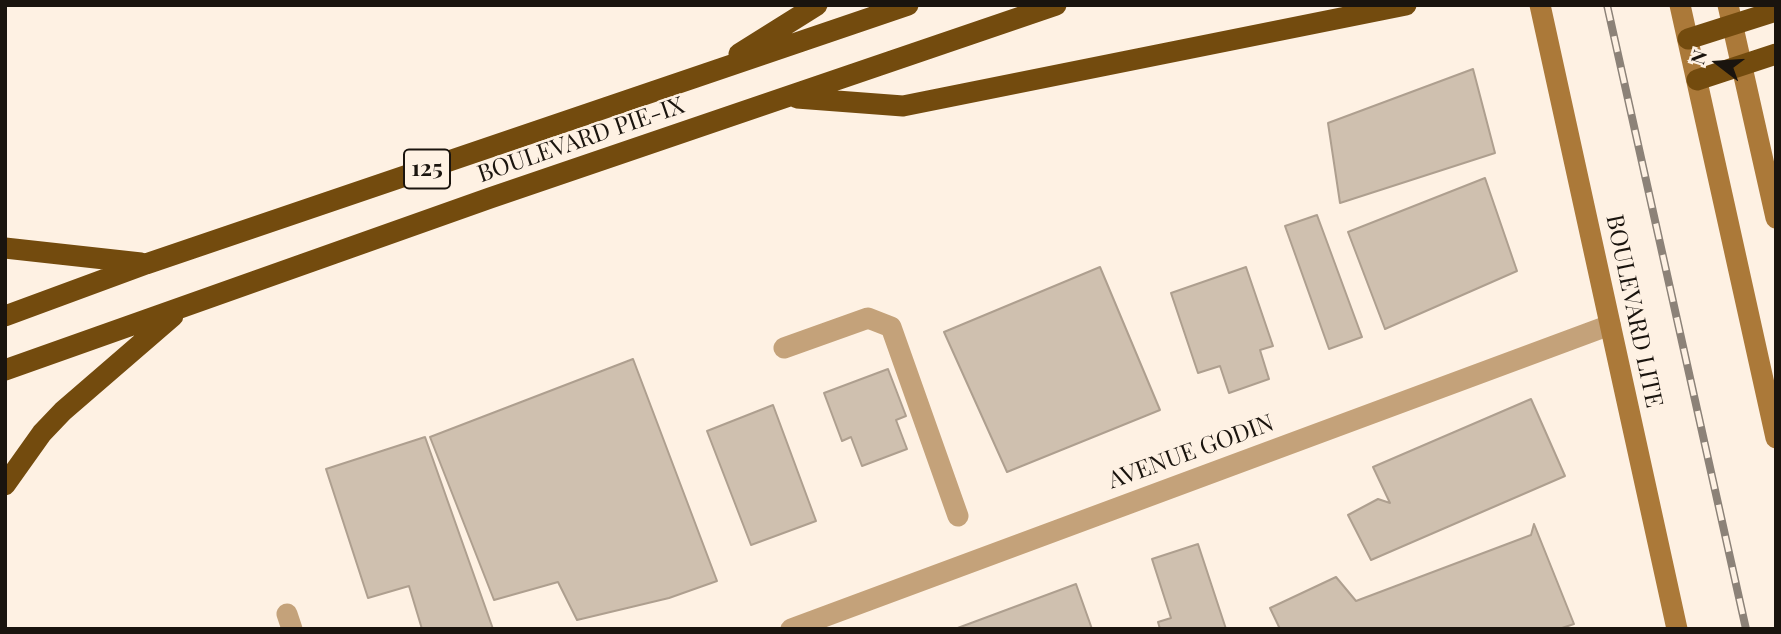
<!DOCTYPE html>
<style>
body{margin:0}
#map{position:relative;width:1781px;height:634px;overflow:hidden;background:#fef1e3;font-family:"Playfair Display",serif}
canvas{display:block}
.frame{position:absolute;inset:0;border:7px solid #1a140e;pointer-events:none}
.north{position:absolute;left:1683px;top:28px;width:70px;height:70px;-webkit-text-stroke:5px #fef1e3;paint-order:stroke;rotate:287deg;font-size:19px;font-weight:700;line-height:28px;text-align:center;color:#1a140e}
.north::after{content:'';display:block;margin:auto;width:24px;height:32px;background:#1a140e;clip-path:polygon(50% 0,100% 100%,50% 72%,0 100%)}
</style>
<div id="map">
<canvas width="1781" height="634"></canvas>
<div class="frame"></div>
<div class="north">N</div>
</div>
<script>
const g = document.querySelector('canvas').getContext('2d');
g.lineJoin = 'round';
function fillPath(path, color) {
  g.fillStyle = color;
  g.fill(path, 'evenodd');
}
function shape(rows) {
  const path = new Path2D();
  for (const r of rows) {
    path.moveTo(r[0], r[1]);
    for (let i = 2; i < r.length; i += 2) path.lineTo(r[i], r[i + 1]);
  }
  return path;
}
function strokePath(path, color, width, dash) {
  g.strokeStyle = color;
  g.lineWidth = width;
  g.lineCap = dash ? 'butt' : 'round';
  g.setLineDash(dash || []);
  g.stroke(path);
}
function label(font, color, halo, rows, align = 'center') {
  g.font = font + ' "Playfair Display",serif';
  g.lineWidth = 5;
  g.setLineDash([]);
  g.textBaseline = 'middle';
  g.strokeStyle = halo;
  g.fillStyle = color;
  for (const [text, x, y, turn = 0] of rows) {
    g.save();
    g.translate(x, y);
    g.rotate((+turn || 0) * Math.PI / 180);
    g.textAlign = isNaN(turn) ? turn : align;
    if (halo) g.strokeText(text, 0, 0);
    g.fillText(text, 0, 0);
    g.restore();
  }
}
const building = shape([
 [1473,69,1495,153,1340,203,1328,123,1473,69],
 [1485,178,1517,271,1385,329,1348,232,1485,178],
 [1317,215,1362,337,1329,349,1285,226,1317,215],
 [1100,267,1160,410,1007,472,944,332,1100,267],
 [1246,267,1273,346,1260,350,1269,379,1229,393,1220,366,1198,373,1171,293,1246,267],
 [633,359,717,581,669,598,577,620,558,582,494,600,430,437,633,359],
 [888,369,906,416,896,420,907,449,862,466,851,437,842,441,824,393,888,369],
 [1531,399,1565,476,1371,560,1348,515,1378,499,1390,503,1373,467,1531,399],
 [773,405,816,521,751,545,707,431,773,405],
 [425,437,493,629,422,629,409,586,368,598,326,469,425,437],
 [1534,524,1574,624,1559,629,1280,629,1270,608,1336,577,1356,601,1531,535,1534,524],
 [1198,544,1226,629,1160,629,1158,622,1171,618,1152,559,1198,544],
 [1076,584,1092,629,955,629,1076,584]
]);
fillPath(building, '#cfc0af');
strokePath(building, '#ae9f8f', 2);
strokePath(shape([
 [784,348,868,318,891,327,958,516],
 [287,614,292,629],
 [791,629,1610,325]
]), '#c4a27a', 21);
strokePath(shape([
 [1540,5,1677,629],
 [1680,5,1776,438],
 [1728,5,1776,218]
]), '#ab7939', 21);
strokePath(shape([
 [1688,39,1776,11],
 [739,54,817,5],
 [1697,80,1776,54],
 [797,98,903,106,1406,5],
 [5,248,141,263],
 [5,316,146,264,908,5],
 [5,370,490,198,1056,5],
 [5,485,42,433,63,411,173,316]
]), '#734b0e', 21);
const rail = shape([
 [1607,5,1746,629]
]);
strokePath(rail, '#8c8278', 8);
strokePath(rail, '#fef1e3', 5, [16]);
for (const [x, y, w] of [
 [427,169,46]
]) {
  const box = new Path2D();
  box.roundRect(x - w / 2, y - 19.5, w, 39, 5);
  g.fillStyle = '#fef1e3';
  g.fill(box);
  strokePath(box, '#1a140e', 2);
}
label('bold 23px', '#1a140e', null, [
 ["125",427,169]
]);
label('24px', '#1a140e', '#fef1e3', [
 ["BOULEVARD PIE-IX",581,140,-19],
 ["BOULEVARD LITE",1634,311,78],
 ["AVENUE GODIN",1191,452,-20]
]);
</script>
